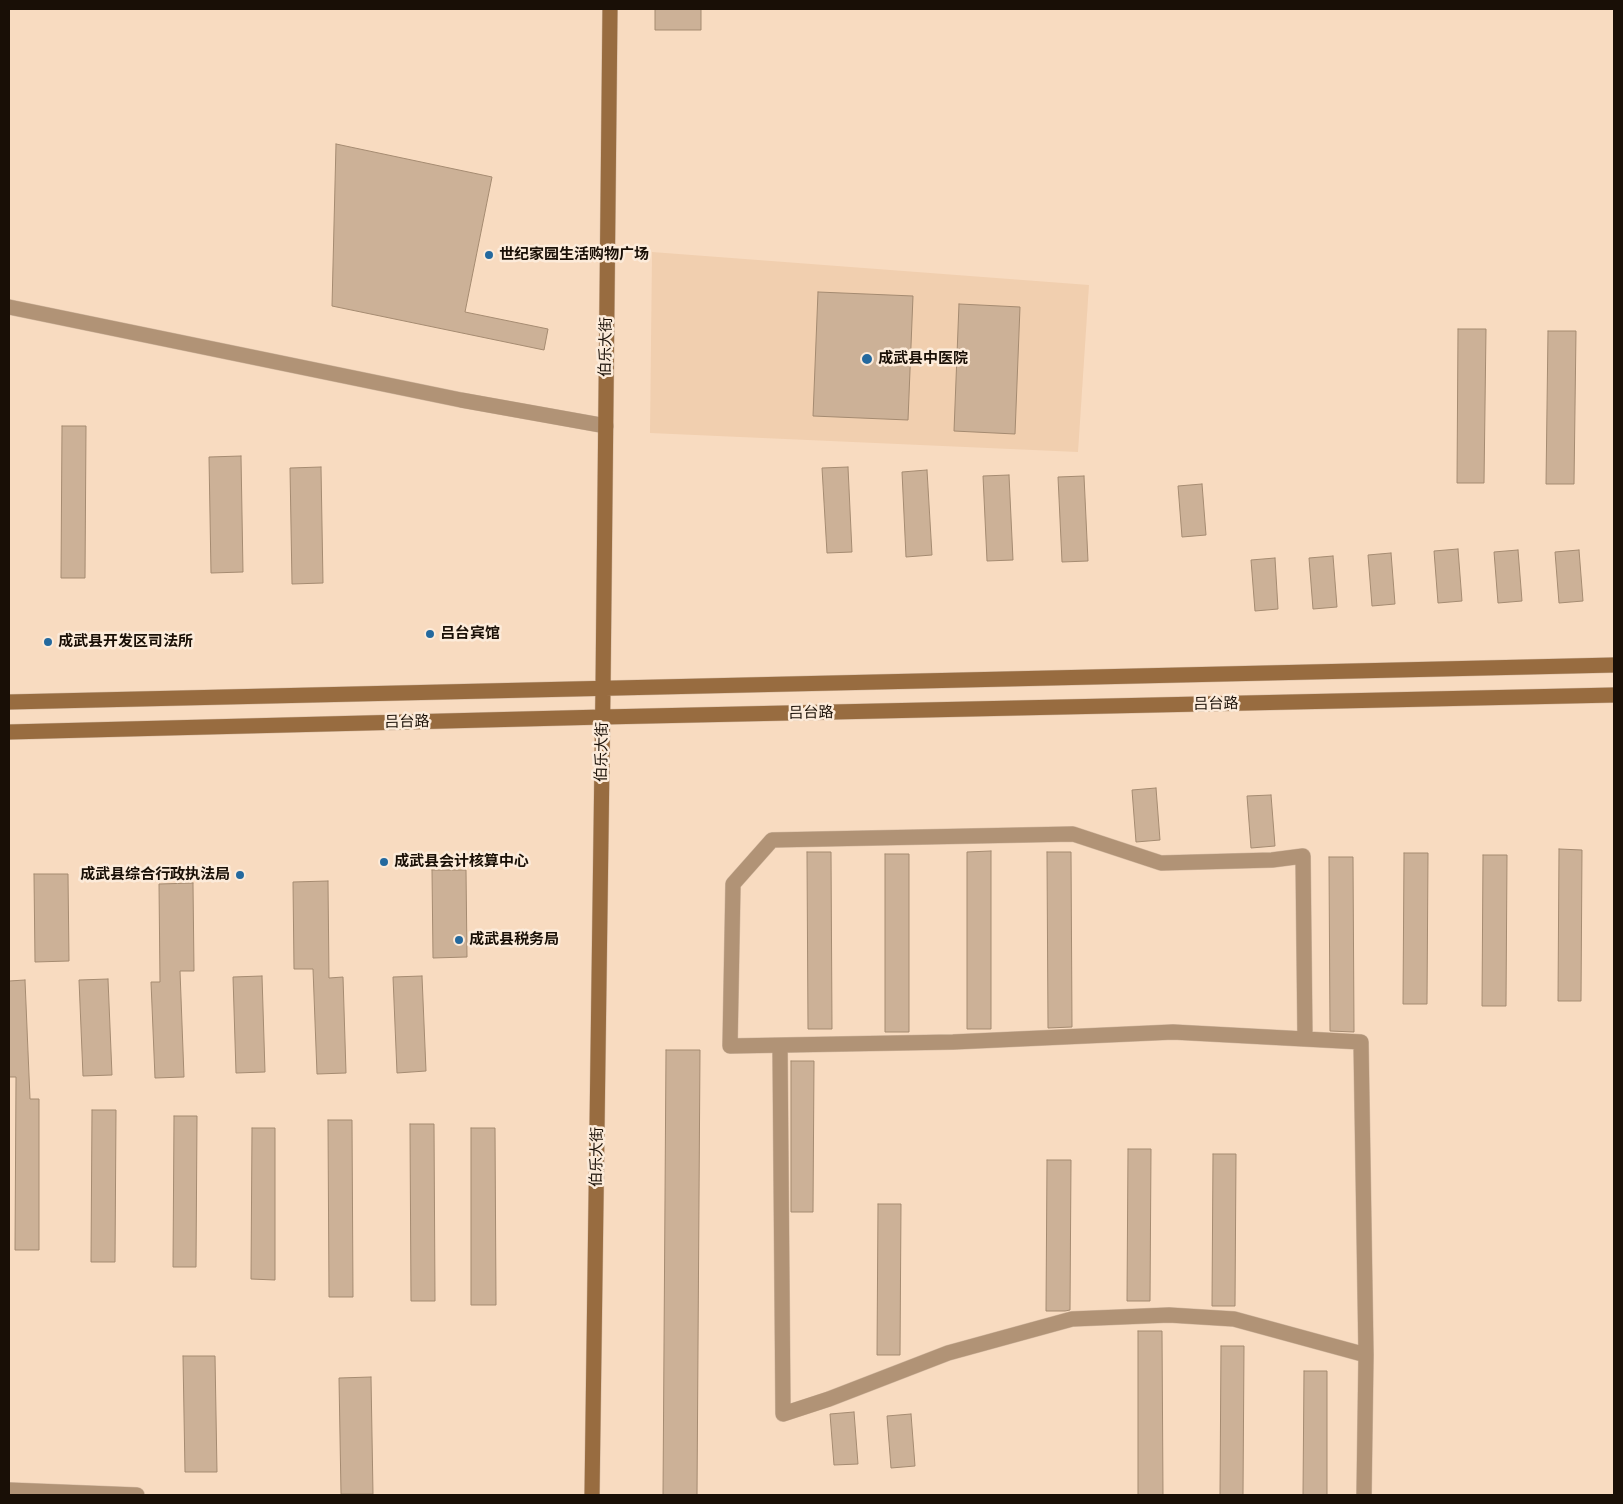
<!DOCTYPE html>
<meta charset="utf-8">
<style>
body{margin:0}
#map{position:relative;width:1623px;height:1504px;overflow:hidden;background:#f8dbc0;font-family:"Work Sans",sans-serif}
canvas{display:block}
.frame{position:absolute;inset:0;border:10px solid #190f06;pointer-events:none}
</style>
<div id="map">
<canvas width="1623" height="1504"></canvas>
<div class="frame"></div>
</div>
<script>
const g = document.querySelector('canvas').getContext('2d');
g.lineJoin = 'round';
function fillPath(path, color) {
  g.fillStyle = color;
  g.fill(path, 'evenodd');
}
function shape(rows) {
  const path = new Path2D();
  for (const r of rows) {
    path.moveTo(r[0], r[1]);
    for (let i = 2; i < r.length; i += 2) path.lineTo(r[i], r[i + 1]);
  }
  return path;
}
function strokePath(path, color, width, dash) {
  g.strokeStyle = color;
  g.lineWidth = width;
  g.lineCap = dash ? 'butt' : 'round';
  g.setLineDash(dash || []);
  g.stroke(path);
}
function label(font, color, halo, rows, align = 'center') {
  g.font = font + ' "Work Sans","Noto Sans SC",sans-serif';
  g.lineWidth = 5;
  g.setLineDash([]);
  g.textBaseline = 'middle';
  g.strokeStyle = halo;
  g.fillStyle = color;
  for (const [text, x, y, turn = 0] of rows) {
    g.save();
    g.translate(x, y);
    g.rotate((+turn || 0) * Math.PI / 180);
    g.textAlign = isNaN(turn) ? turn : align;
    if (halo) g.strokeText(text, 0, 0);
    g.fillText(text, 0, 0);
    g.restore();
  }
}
fillPath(shape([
 [652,252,1089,285,1078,452,650,433]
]), '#f1cfaf');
const building = shape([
 [655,9,701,9,701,30,655,30,655,9],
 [336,144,492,177,465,312,548,329,544,350,332,306,336,144],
 [818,292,913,296,908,420,813,416,818,292],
 [959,304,1020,307,1015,434,954,431,959,304],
 [1458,329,1486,329,1484,483,1457,483,1458,329],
 [1548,331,1576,331,1574,484,1546,484,1548,331],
 [62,426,86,426,85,578,61,578,62,426],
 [241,456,243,572,211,573,209,457,241,456],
 [321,467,323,583,292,584,290,468,321,467],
 [848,467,852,552,827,553,822,468,848,467],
 [927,470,932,555,906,557,902,472,927,470],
 [1009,475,1013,560,987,561,983,476,1009,475],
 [1084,476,1088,561,1062,562,1058,477,1084,476],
 [1202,484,1206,535,1182,537,1178,486,1202,484],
 [1458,549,1462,601,1438,603,1434,551,1458,549],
 [1518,550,1522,601,1498,603,1494,552,1518,550],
 [1579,550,1583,601,1559,603,1555,552,1579,550],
 [1391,553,1395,604,1372,606,1368,555,1391,553],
 [1333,556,1337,607,1313,609,1309,558,1333,556],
 [1275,558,1278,609,1255,611,1251,560,1275,558],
 [1156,788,1160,840,1136,842,1132,790,1156,788],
 [1271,795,1275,846,1251,848,1247,796,1271,795],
 [1559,849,1582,850,1581,1001,1558,1001,1559,849],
 [991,851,991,1029,967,1029,967,852,991,851],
 [807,852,831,852,832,1029,808,1029,807,852],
 [1047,852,1071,852,1072,1027,1048,1028,1047,852],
 [1404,853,1428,853,1427,1004,1403,1004,1404,853],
 [885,854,909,854,909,1032,885,1032,885,854],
 [1483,855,1507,855,1506,1006,1482,1006,1483,855],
 [1329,857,1353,857,1354,1032,1330,1031,1329,857],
 [432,870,466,870,467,957,433,958,432,870],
 [34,874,68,874,69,961,35,962,34,874],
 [328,881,329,978,343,977,346,1073,317,1074,313,969,294,969,293,882,328,881],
 [193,883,194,971,180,971,184,1077,155,1078,151,982,160,982,159,884,193,883],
 [262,976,265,1072,236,1073,233,977,262,976],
 [422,976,426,1071,397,1073,393,977,422,976],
 [108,979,112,1075,83,1076,79,980,108,979],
 [25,980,30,1099,39,1099,39,1250,15,1250,16,1077,9,1077,9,981,25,980],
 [666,1050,700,1050,697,1495,663,1495,666,1050],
 [791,1061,814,1061,813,1212,791,1212,791,1061],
 [92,1110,116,1110,115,1262,91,1262,92,1110],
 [174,1116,197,1116,196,1267,173,1267,174,1116],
 [328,1120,352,1120,353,1297,329,1297,328,1120],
 [410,1124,434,1124,435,1301,411,1301,410,1124],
 [252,1128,275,1128,275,1280,251,1279,252,1128],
 [471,1128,495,1128,496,1305,471,1305,471,1128],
 [1128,1149,1151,1149,1150,1301,1127,1301,1128,1149],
 [1213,1154,1236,1154,1235,1306,1212,1306,1213,1154],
 [1047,1160,1071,1160,1070,1310,1065,1311,1046,1311,1047,1160],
 [878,1204,901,1204,900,1355,877,1355,878,1204],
 [1138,1331,1162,1331,1163,1495,1138,1495,1138,1331],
 [1221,1346,1244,1346,1243,1495,1220,1495,1221,1346],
 [183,1356,215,1356,217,1472,185,1472,183,1356],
 [1304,1371,1327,1371,1327,1495,1303,1495,1304,1371],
 [371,1377,373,1494,341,1494,339,1378,371,1377],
 [854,1412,858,1464,834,1465,830,1414,854,1412],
 [911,1414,915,1466,891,1468,887,1416,911,1414]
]);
fillPath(building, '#ccb197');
strokePath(building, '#a58b71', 1);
const street = shape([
 [9,307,461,400,606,426],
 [1305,1039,1303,856,1272,860,1161,863,1073,834,772,840,733,884,730,1046,953,1042,1173,1032,1361,1042,1366,1355],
 [780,1046,783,1414,829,1399,948,1353,1072,1319,1169,1315,1234,1319,1366,1355,1364,1495],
 [9,1490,137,1495]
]);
const secondary = shape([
 [9,702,1614,665],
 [9,732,603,717,1614,695],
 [592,1495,603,688,610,9]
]);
strokePath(street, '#d4baa2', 16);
strokePath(secondary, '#d4baa2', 16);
strokePath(street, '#b19376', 15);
strokePath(secondary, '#986c40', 15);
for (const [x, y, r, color] of [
 [489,255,5,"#24699e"],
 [867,359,6,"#24699e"],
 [430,634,5,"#24699e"],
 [48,642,5,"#24699e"],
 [384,862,5,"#24699e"],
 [240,875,5,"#24699e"],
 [459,940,5,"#24699e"]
]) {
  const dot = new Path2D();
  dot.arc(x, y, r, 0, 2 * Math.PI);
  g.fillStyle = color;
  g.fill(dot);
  strokePath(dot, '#fcebda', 2);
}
label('bold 15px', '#190f06', '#fcebda', [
 ["世纪家园生活购物广场",499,255],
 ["成武县中医院",878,359],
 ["吕台宾馆",440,634],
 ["成武县开发区司法所",58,642],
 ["成武县会计核算中心",394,862],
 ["成武县综合行政执法局",230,875,"right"],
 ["成武县税务局",469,940]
], 'left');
label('15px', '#190f06', '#fcebda', [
 ["伯乐大街",606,347,-89],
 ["吕台路",1216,704,-1],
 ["吕台路",811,713,-1],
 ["吕台路",407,722,-1],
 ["伯乐大街",602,752,-89],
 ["伯乐大街",597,1157,-89]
]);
</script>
